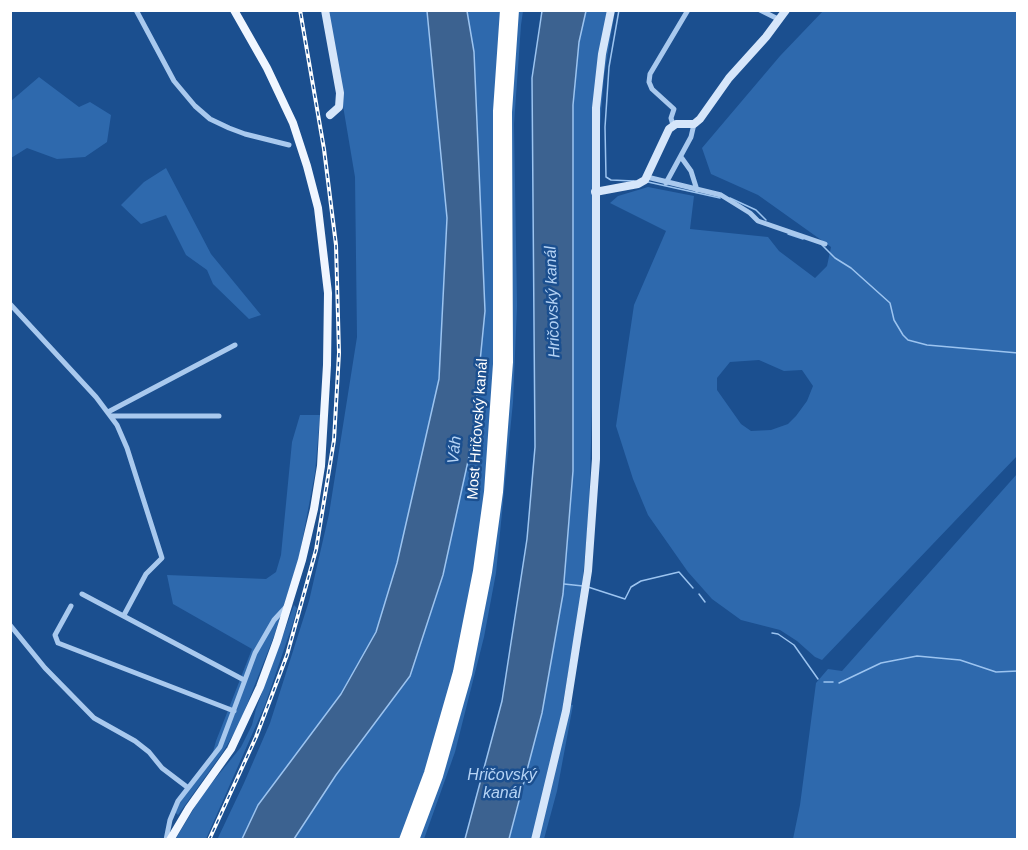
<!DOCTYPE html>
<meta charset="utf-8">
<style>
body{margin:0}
#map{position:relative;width:1028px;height:850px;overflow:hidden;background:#1b4f8f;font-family:Arial,sans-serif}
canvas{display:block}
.frame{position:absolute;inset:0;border:12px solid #fff;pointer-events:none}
</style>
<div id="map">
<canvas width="1028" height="850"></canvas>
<div class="frame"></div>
</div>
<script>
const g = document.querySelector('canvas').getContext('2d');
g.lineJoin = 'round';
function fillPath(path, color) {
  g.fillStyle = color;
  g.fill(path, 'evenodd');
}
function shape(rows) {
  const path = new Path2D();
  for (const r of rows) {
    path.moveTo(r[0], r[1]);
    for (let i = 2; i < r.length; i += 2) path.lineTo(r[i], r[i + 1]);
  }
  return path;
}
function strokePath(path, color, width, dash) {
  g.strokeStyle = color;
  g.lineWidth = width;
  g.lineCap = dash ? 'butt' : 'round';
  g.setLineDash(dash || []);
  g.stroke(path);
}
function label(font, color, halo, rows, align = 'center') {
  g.font = font + ' Arial,sans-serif';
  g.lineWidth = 5;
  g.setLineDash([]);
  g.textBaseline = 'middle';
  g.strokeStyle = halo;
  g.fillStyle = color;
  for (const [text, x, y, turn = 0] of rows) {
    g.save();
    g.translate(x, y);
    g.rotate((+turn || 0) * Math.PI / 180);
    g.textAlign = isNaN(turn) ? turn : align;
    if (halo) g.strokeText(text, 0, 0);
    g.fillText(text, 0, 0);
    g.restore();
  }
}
fillPath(shape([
 [327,11,427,11,447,218,439,379,397,563,376,632,341,694,258,805,242,839,217,840,244,783,270,723,309,601,329,514,357,337,355,177],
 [467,11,523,11,521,25,514,124,517,306,513,402,496,573,484,637,455,752,424,839,294,840,336,775,410,676,443,575,472,443,485,311,474,52],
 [586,11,615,11,604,76,600,127,589,512,581,598,563,703,573,705,557,791,544,839,509,840,527,774,563,594,573,471,573,105,579,42],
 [823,11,1017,11,1017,456,822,660,815,657,797,641,780,630,741,620,712,599,688,572,648,515,633,479,616,426,634,305,666,231,610,203,618,196,648,187,694,196,690,229,768,237,779,251,815,278,827,266,831,247,758,195,711,174,702,148,780,56],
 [759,360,784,371,802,370,813,386,807,401,796,416,788,424,771,430,751,431,741,424,717,390,717,378,730,362],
 [39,77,79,107,90,102,111,115,107,142,85,157,57,159,27,148,11,158,11,101],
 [166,168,211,254,261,315,249,319,213,284,207,270,186,255,166,215,141,224,121,205,144,182],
 [300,415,320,415,315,473,299,558,274,636,239,725,223,752,178,815,175,812,180,802,211,759,216,741,252,649,173,604,167,575,266,579,276,572,281,555,292,442],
 [1017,474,1017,839,793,839,800,805,816,683,828,669,842,671],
 [294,605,297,608,293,623,265,705,206,839,175,840,202,795,241,747,252,725,256,709]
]), '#2e69ad');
const water = shape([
 [427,11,467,11,474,52,485,311,472,443,443,575,410,676,336,775,294,839,242,839,258,805,341,694,376,632,397,563,439,379,447,218,427,11],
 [542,11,586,11,579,42,573,105,573,471,563,594,542,713,509,839,465,839,502,701,527,539,535,447,532,78,542,11]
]);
fillPath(water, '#3c6290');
strokePath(water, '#9cc4f0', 1.5);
strokePath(shape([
 [619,10,609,67,605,127,606,177,611,180,634,181],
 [648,182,720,198],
 [730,198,756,210,766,220],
 [788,234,803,239],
 [822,245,835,258,851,268,890,303,894,320,903,335,908,340,927,345,1018,353],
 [564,584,583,586],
 [588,587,625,599,631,587,641,581,679,572,693,588],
 [699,594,705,602],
 [772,633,778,634,794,645,818,679],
 [824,682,833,682],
 [839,683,881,663,917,656,960,660,996,672,1018,671]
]), '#9cc4f0', 1.5);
strokePath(shape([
 [136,10,174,81,195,106,210,119,229,128,245,134,289,145],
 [760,10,778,19],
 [673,125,671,118,674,109,652,89,649,82,650,74,688,10],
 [681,157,691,171,697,190],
 [647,177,721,195,750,213,758,221,825,244],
 [666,183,691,137,694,124],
 [10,304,96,397,117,425,127,448,162,558,146,574,124,615],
 [108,412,235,345],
 [111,416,219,416],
 [82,594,244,680],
 [71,606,55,635,58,643,234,711],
 [10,625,45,668,94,718,135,741,149,752,162,768,187,787],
 [166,840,170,820,178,801,220,747,255,653,274,620,286,607]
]), '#a9c9ee', 5);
strokePath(shape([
 [325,10,340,93,339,107,330,115],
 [595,192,638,184,645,180,669,129,676,124,694,124,700,119,729,78,766,37,786,10],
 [535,840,566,711,588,571,596,459,596,108,602,54,611,10]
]), '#d6e6fa', 8);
strokePath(shape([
 [170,840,189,808,231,749,260,687,277,641,302,560,314,509,321,466,327,365,328,293,318,208,307,166,293,123,267,68,234,10]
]), '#f0f6ff', 8);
strokePath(shape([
 [404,840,429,773,458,672,478,571,489,492,498,364,498,111,505,10],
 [414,840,438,776,467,674,487,572,498,492,508,362,507,112,514,10]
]), '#fff', 10);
const rail = shape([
 [209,840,256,737,287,655,316,550,334,440,339,353,336,245,324,149,300,10]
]);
strokePath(rail, '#fff', 4);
strokePath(rail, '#1b4f8f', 1.5, [4.5]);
label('15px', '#fff', '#1b4f8f', [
 ["Most Hričovský kanál",478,429,-86]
]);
label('italic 16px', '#b5d3f5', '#1b4f8f', [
 ["Hričovský kanál",553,302,-92],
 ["Váh",455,450,-84],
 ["Hričovský",502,776],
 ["kanál",502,794]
]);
</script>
